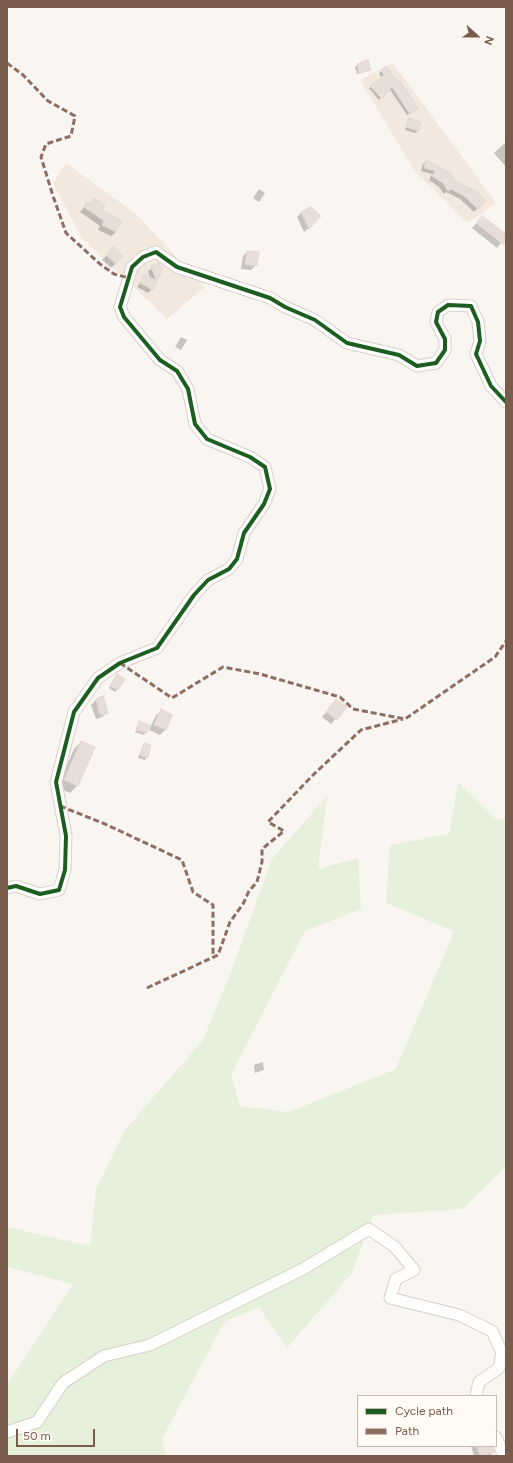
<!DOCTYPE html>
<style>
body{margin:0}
#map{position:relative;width:513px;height:1463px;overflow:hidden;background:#f9f5f0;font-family:Figtree,sans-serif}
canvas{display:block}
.frame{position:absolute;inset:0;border:8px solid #7a5c4d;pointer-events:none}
.legend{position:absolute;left:357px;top:1395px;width:140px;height:52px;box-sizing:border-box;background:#fffaf3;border:1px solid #cabbb1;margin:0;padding:5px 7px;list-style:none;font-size:12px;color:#7a5c4d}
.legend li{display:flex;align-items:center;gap:8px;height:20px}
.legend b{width:20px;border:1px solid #cabbb1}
.north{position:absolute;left:457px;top:16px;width:40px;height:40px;-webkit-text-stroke:3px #fffaf3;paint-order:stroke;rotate:111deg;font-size:11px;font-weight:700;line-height:16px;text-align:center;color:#7a5c4d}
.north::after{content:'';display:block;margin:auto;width:14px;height:18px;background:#7a5c4d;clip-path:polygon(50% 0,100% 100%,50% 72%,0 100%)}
.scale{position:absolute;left:16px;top:1429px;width:79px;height:18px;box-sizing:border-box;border:2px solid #7a5c4d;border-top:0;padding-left:5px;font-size:12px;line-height:14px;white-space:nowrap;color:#7a5c4d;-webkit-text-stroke:3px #fffaf3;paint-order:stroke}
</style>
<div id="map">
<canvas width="513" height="1463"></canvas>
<div class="frame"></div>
<ul class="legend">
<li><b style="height:5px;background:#1b5e20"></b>Cycle path</li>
<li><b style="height:5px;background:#8d6e63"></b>Path</li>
</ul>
<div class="north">N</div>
<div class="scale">50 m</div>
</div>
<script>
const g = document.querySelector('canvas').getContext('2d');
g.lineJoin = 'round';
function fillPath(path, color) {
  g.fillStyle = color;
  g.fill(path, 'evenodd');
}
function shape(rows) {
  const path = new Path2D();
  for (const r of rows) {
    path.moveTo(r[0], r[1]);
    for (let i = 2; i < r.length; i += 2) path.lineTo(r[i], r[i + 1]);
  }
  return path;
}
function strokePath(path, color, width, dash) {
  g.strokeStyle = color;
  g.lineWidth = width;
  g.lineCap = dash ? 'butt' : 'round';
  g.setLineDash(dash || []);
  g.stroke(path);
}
fillPath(shape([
 [393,63,496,203,468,223,415,172,360,80],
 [66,163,136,214,205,287,167,319,82,238,53,184]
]), '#f2e8de');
fillPath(shape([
 [458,782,497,820,506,818,506,1167,462,1209,373,1215,352,1273,287,1348,259,1307,224,1322,162,1439,166,1456,7,1456,7,1385,73,1284,7,1267,7,1227,90,1246,96,1189,125,1130,203,1040,229,977,272,859,327,796,318,869,358,858,361,909,305,931,231,1074,240,1106,289,1112,396,1069,454,931,386,903,390,845,449,834]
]), '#e7f0db');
fillPath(shape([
 [357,65,369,69,357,74,355,67],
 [386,68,405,90,415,110,407,115,389,88,379,100,369,88,382,78,379,73],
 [409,119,418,131,415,133,405,130],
 [505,143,506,144,506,167,494,153],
 [426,161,455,182,484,201,474,212,460,199,446,192,444,194,439,187,429,180,432,174,421,171,423,164],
 [259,189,265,193,259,202,253,198],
 [94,199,116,232,111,236,98,230,100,226,80,212,87,203,89,205],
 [302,212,309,228,304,232,297,217],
 [482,217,506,236,497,248,472,228],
 [247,252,256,265,251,270,241,269,243,256],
 [108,254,116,263,111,268,102,260],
 [159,264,161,270,152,289,148,293,137,287,145,276,150,278,148,271],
 [181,337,187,340,181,350,175,347],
 [115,678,117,690,115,692,109,688],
 [103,698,107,712,102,717,96,719,91,705,96,700],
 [332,705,346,707,331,724,322,717],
 [161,711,171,715,165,730,160,735,149,730,156,715],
 [139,722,149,725,144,735,135,732],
 [81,742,77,786,70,793,57,787,74,749],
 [144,744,147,757,145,760,138,758],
 [263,1062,264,1070,255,1073,254,1065],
 [471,1446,492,1446,494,1452,489,1456,474,1456]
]), '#0003');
const building = shape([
 [368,60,371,70,359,73,357,64,368,60],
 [386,66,398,82,400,81,418,108,410,114,392,87,382,99,370,86,384,75,381,70,386,66],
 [409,118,421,122,418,131,406,127,409,118],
 [426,160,450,173,455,181,477,192,486,201,478,209,464,196,451,189,448,191,443,183,432,176,435,171,424,168,426,160],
 [94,198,105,206,102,210,122,221,116,232,102,225,104,221,84,207,86,202,90,204,94,198],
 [311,207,321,216,309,229,301,212,311,207],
 [482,216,506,234,506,239,503,244,476,223,482,216],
 [113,247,123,256,116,264,106,255,113,247],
 [247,251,259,252,257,266,245,264,247,251],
 [159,263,162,270,153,290,140,283,144,274,156,280,151,266,159,263],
 [117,674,125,679,118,690,110,686,117,674],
 [103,696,108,713,100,715,96,699,103,696],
 [336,699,347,707,337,720,326,712,336,699],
 [161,709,172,715,166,730,154,725,161,709],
 [139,721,150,725,147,733,136,730,139,721],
 [81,741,95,747,78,786,64,780,81,741],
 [144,743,151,745,148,758,140,755,144,743],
 [477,1446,492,1446,495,1452,480,1456,477,1446]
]);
fillPath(building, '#e6ded7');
strokePath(building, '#e2d8d2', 1);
const minor = shape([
 [7,888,16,886,40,894,59,890,65,870,66,836,56,782,74,712,98,678,120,663,157,648,194,595,208,580,229,569,237,559,244,533,264,504,270,489,265,467,250,457,207,439,195,424,188,389,177,371,160,360,124,317,120,307,132,267,143,257,156,252,177,267,270,298,285,307,315,320,347,343,399,355,417,366,436,363,445,350,445,339,436,322,438,312,448,305,471,306,478,322,480,341,476,354,491,386,506,402],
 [7,1432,37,1422,63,1383,104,1356,150,1345,303,1269,369,1229,395,1247,414,1270,396,1279,390,1298,459,1315,492,1331,502,1353,499,1368,479,1382,476,1396],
 [496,1437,504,1456]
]);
strokePath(minor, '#d7d1cb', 13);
strokePath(minor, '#fefefd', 11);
strokePath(shape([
 [7,63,23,75,48,101,75,116,71,136,46,144,41,157,53,196,66,233,100,264,114,274,129,278],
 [120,663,172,698,223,667,260,674,340,697,353,709,405,719,495,657,506,641],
 [60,806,105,824,182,860,193,892,213,905,213,957],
 [147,988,218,955,230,922,243,904,249,891,257,882,262,862,262,849,284,831,268,822,313,775,361,730,403,719]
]), '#8d6e63', 3, [6, 3]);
strokePath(shape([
 [7,888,16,886,40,894,59,890,65,870,66,836,56,782,74,712,98,678,120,663,157,648,194,595,208,580,229,569,237,559,244,533,264,504,270,489,265,467,250,457,207,439,195,424,188,389,177,371,160,360,124,317,120,307,132,267,143,257,156,252,177,267,270,298,285,307,315,320,347,343,399,355,417,366,436,363,445,350,445,339,436,322,438,312,448,305,471,306,478,322,480,341,476,354,491,386,506,402]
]), '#1b5e20', 4);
</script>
